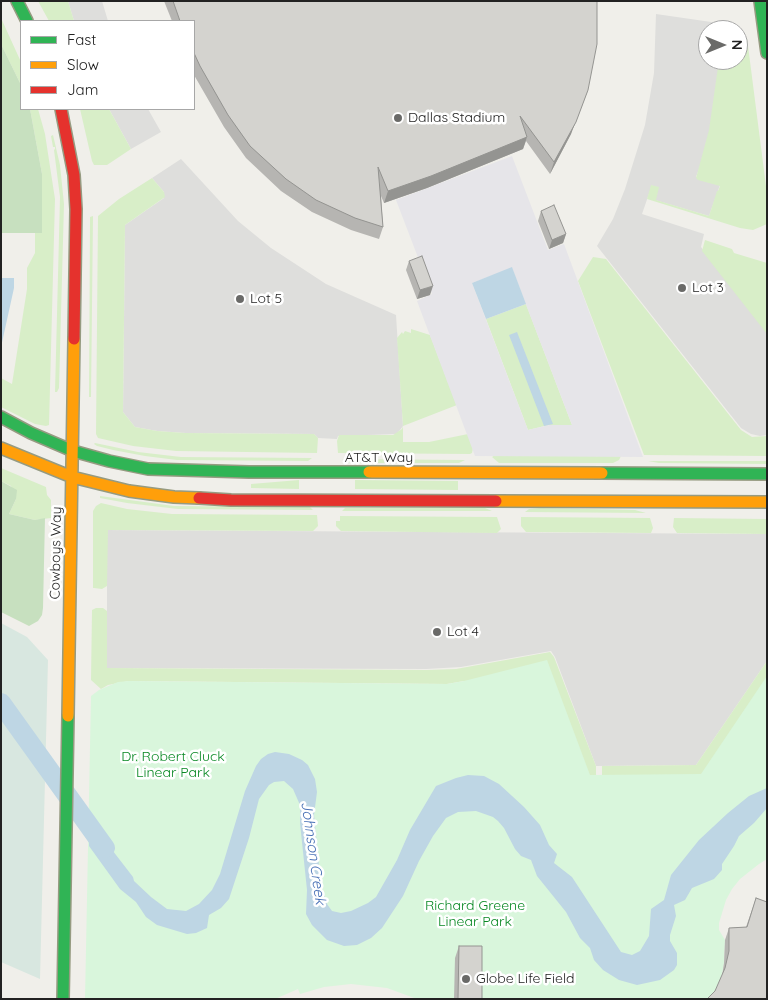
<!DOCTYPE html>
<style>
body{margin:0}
#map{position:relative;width:768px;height:1000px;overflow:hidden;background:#f0efea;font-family:Quicksand,sans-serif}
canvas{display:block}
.frame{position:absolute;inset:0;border:2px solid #222;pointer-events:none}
.legend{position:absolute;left:20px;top:20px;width:175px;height:90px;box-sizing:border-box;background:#fff;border:1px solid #a7a7a7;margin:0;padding:6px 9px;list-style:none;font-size:15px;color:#222}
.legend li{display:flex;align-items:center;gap:10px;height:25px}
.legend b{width:25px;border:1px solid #a7a7a7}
.north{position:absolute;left:698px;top:20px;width:50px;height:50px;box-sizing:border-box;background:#fff;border:1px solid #a7a7a7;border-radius:50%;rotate:90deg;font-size:14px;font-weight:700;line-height:20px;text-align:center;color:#222}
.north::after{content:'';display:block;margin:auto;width:18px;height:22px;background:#6a6a68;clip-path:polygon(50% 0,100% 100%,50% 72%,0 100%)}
</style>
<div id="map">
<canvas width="768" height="1000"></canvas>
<div class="frame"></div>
<ul class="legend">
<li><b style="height:6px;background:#30b455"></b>Fast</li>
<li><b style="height:6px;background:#ff9f0a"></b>Slow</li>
<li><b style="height:6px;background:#e5322d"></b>Jam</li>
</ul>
<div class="north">N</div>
</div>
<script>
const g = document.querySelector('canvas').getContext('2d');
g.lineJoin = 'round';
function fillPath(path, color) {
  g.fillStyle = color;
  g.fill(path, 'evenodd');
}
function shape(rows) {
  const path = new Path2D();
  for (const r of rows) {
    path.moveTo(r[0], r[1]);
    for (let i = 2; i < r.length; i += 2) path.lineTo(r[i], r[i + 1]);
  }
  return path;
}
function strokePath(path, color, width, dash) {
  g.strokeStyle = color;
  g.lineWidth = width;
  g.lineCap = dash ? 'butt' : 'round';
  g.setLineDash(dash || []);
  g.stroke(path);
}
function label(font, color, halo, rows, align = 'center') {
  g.font = font + ' Quicksand,sans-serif';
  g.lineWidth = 5;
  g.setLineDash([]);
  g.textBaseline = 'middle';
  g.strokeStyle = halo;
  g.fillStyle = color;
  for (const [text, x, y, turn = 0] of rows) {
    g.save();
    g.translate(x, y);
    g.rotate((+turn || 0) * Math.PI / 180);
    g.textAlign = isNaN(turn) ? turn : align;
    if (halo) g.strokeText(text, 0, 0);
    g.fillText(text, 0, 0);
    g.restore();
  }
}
fillPath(shape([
 [68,1,102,1,108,21,74,21],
 [656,14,725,24,725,30,708,30,708,60,724,60,706,150,696,177,720,185,709,216,655,200,652,185,642,214,704,234,701,247,767,330,767,435,760,436,751,434,741,428,597,246,613,219,625,189,645,125,654,73],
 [109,109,148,109,161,132,131,149],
 [181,159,238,221,271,248,326,284,396,315,403,426,397,434,338,436,337,439,318,438,314,434,185,433,157,431,135,427,123,412,125,225,164,198,164,192,152,178],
 [107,530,767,534,767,661,696,765,596,766,555,657,551,651,461,667,426,669,107,668]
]), '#dededc');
fillPath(shape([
 [38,1,68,1,74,21,49,21],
 [1,18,21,62,21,85,1,44],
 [738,34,743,34,744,37,747,38,767,194,767,224,753,230,740,228,647,199,651,185,659,187,656,200,709,216,717,191,718,191,720,186,698,180,696,178,709,130,719,60,738,60],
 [30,109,38,109,45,134,55,199,49,425,46,426,35,424,1,407,1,378,12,384,27,289,27,268,35,253,35,233,42,232,42,174],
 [80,109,109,109,131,149,107,165,94,165,92,161],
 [53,135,60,165,64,204,59,388,57,392,55,392,60,197,54,150,55,149,55,147,53,147,51,136],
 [152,178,164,192,165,197,125,225,123,412,135,427,157,431,185,433,314,434,318,438,317,453,176,451,133,446,98,438,96,434,98,216,119,199],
 [93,216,91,397,89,397,90,222,90,217],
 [705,240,732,249,734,253,767,263,767,334,702,251],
 [593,257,606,259,741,430,752,437,767,436,767,456,644,455,578,281],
 [526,304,572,425,549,425,528,430,486,319],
 [411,329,430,335,457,405,403,426,403,442,429,442,468,434,473,448,472,453,470,454,338,453,337,441,339,435,393,435,402,429,403,426,397,338,402,332,403,334,405,331,411,333],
 [95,443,138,452,181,457,312,458,308,461,177,460,145,456,113,450,97,446,94,444],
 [496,454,622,454,619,460,613,463,499,463,492,457],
 [342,459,465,460,459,463,358,463,348,462],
 [648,461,767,461,767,464,659,463],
 [1,468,46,487,47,495,51,500,51,518,35,520,9,514,16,499,11,486,1,481],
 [299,480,299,489,251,488,251,484],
 [355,480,458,481,458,490,355,489],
 [100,496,174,506,310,507,313,510,178,509,127,503,100,498],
 [101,503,127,509,172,514,317,515,318,526,313,531,108,530,107,586,102,589,94,588,93,588,93,511,96,506],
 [345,508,485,508,492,511,342,511],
 [540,508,635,510,646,513,525,512,529,509],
 [340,516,497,517,501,529,497,533,341,531,336,526,336,521,340,521],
 [521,517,650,518,653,528,651,533,526,532,521,526],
 [674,518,767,519,767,534,677,533,673,527],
 [96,608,103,608,107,611,107,668,427,670,456,669,550,652,554,657,596,766,596,775,589,775,464,681,447,684,129,681,108,685,101,689,91,680,92,610],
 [767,661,767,710,702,779,602,778,602,766,696,765]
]), '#d8eec8');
fillPath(shape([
 [1,44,21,85,21,109,30,109,42,174,42,233,1,233],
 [1,481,17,490,16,499,9,514,35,520,45,518,43,608,42,615,38,621,29,626,1,612]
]), '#c7e0bf');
fillPath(shape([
 [1,623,27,637,48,660,40,979,1,962]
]), '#d8e7e0');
fillPath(shape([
 [547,660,590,775,701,774,767,676,767,859,759,864,740,879,732,889,726,900,719,923,719,930,725,940,724,963,721,980,712,999,417,999,387,988,351,984,324,987,300,994,298,989,275,999,85,999,91,696,99,690,118,682,129,681,447,684,464,681]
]), '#d9f6dc');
fillPath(shape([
 [512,156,548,250,564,244,643,457,475,456,417,301,432,294,396,200],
 [512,268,572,425,549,425,528,430,472,283]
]), '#e6e5e9');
fillPath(shape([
 [512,267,526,304,486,319,472,283],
 [1,278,14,278,14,288,1,347],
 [517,332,553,424,544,426,509,335],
 [275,752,289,754,302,760,308,765,315,779,317,792,314,815,321,886,327,904,332,911,341,913,351,911,368,903,376,897,397,860,410,830,436,786,456,778,468,775,484,776,499,784,524,807,540,825,549,845,557,854,554,863,572,877,621,952,632,955,640,951,649,936,651,909,664,900,671,875,699,840,728,813,749,796,767,788,767,808,754,823,739,836,734,846,722,864,722,870,714,879,692,888,685,900,674,905,676,916,670,935,670,941,677,953,677,965,674,970,660,980,637,985,619,980,603,970,594,960,590,948,580,938,566,912,537,876,531,860,521,856,515,849,504,828,498,821,493,817,476,811,458,812,446,818,433,836,419,861,403,896,382,928,371,938,357,945,344,946,327,940,312,925,306,914,307,890,300,823,300,805,293,789,284,781,274,782,269,785,259,799,249,838,229,899,221,908,209,915,207,928,196,933,187,934,157,925,146,917,136,902,120,889,89,846,89,820,133,877,134,881,151,897,167,909,186,911,199,904,212,890,220,874,245,791,256,766,261,759,268,754]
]), '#bed6e4');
strokePath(shape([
 [1,703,105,848]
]), '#bed6e4', 20);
const fast = shape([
 [17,1,27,21],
 [760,1,767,53],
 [1,417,31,433,73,451,109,461,148,469,249,472,369,472],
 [602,473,767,474],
 [63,999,68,716]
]);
const slow = shape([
 [1,448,72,477,129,491,174,497,199,498],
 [369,472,602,473],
 [496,501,767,502],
 [68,716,74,339]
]);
const jam = shape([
 [61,109,74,175,76,209,74,339],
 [199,498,231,500,496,501]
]);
strokePath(fast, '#969b81', 14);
strokePath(slow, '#969b81', 14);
strokePath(jam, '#969b81', 14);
strokePath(fast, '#30b455', 11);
strokePath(slow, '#ff9f0a', 11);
strokePath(jam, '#e5322d', 11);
fillPath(shape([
 [164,1,597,1,571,134,550,174,526,141,523,149,427,188,384,203,381,196,383,227,379,239,351,230,312,212,281,191,246,158,224,127,194,75,194,21,172,21],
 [541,211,566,234,563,243,549,249,538,221],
 [409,261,430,295,417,299,406,270],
 [756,898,767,902,722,976,724,963,725,940,729,928,746,927],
 [459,946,482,999,454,999,455,958]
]), '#b6b5b2');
fillPath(shape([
 [588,90,571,134,550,174,554,162],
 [527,137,523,149,427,188,384,203,388,191],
 [566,234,563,243,549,249,552,240],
 [433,286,430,295,417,299,420,290]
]), '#949491');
const building = shape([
 [173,1,597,1,597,44,588,90,576,122,554,162,520,116,527,137,431,176,388,191,378,167,383,227,355,218,316,200,286,179,250,146,228,115,200,66,194,53,194,21,180,21,173,1],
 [554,205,566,234,552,240,541,211,554,205],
 [422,256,433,286,420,290,409,261,422,256],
 [756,898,767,902,767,999,707,999,715,991,725,968,729,951,729,928,747,927,756,898],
 [459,946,482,946,482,999,458,999,459,946]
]);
fillPath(building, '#d4d3cf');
strokePath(building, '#949491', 1);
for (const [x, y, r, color] of [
 [398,118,5,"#6a6a68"],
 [682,288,5,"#6a6a68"],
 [240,299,5,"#6a6a68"],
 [437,632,5,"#6a6a68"],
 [466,979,5,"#6a6a68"]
]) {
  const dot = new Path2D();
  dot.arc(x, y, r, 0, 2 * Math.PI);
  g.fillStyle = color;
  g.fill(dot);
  strokePath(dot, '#fff', 2);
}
label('14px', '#222', '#fff', [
 ["Dallas Stadium",408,118],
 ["Lot 3",692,288],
 ["Lot 5",250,299],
 ["Lot 4",447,632],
 ["Globe Life Field",476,979]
], 'left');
label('14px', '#222', '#fff', [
 ["AT&T Way",379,458],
 ["Cowboys Way",56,553,-89]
]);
label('14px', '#088823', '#fff', [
 ["Dr. Robert Cluck",173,757],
 ["Linear Park",173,773],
 ["Richard Greene",475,906],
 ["Linear Park",475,922]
]);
label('italic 15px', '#4971b6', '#fff', [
 ["Johnson Creek",313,853,82]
]);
</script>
